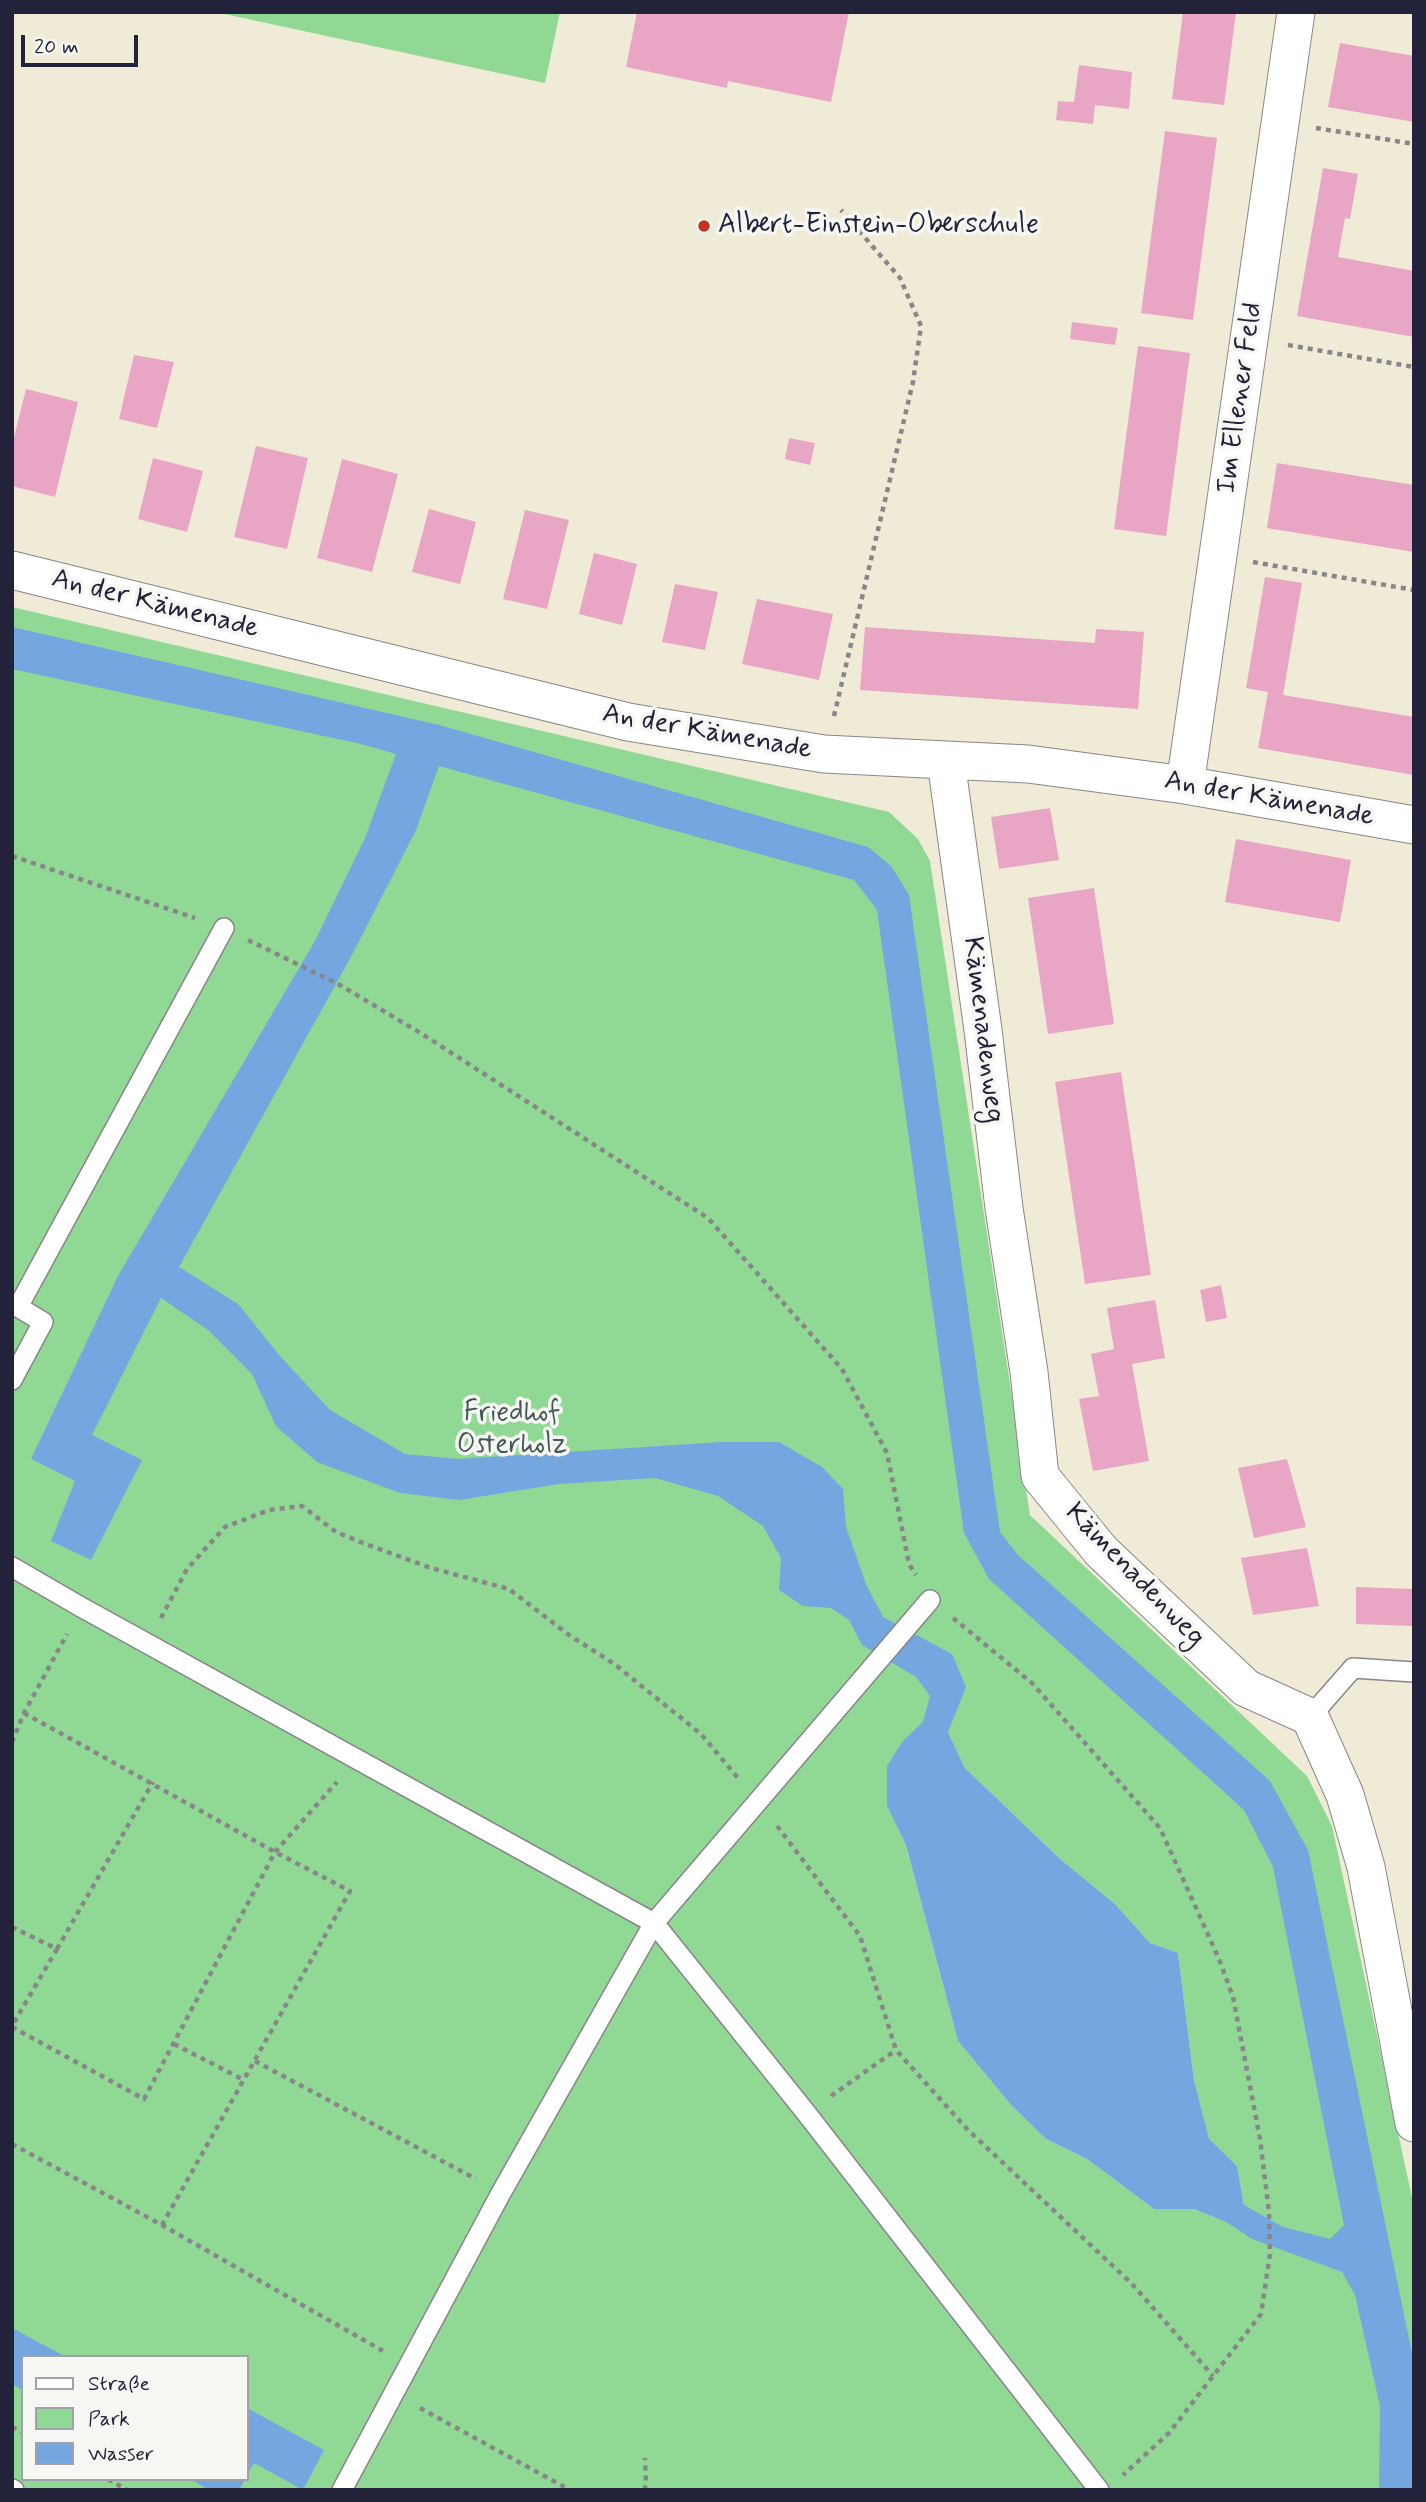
<!DOCTYPE html>
<meta charset="utf-8">
<style>
body{margin:0}
#map{position:relative;width:1426px;height:2502px;overflow:hidden;background:#f0ebd7;font-family:Mynerve,sans-serif}
canvas{display:block}
.frame{position:absolute;inset:0;border:14px solid #22223b;pointer-events:none}
.legend{position:absolute;left:21px;top:2355px;width:228px;height:126px;box-sizing:border-box;background:#f6f6f2;border:2px solid #a1a1a9;margin:0;padding:9px 12px;list-style:none;font-size:21px;color:#22223b}
.legend li{display:flex;align-items:center;gap:14px;height:35px}
.legend b{width:35px;border:2px solid #a1a1a9}
.scale{position:absolute;left:21px;top:35px;width:117px;height:32px;box-sizing:border-box;border:4px solid #22223b;border-top:0;padding-left:9px;font-size:21px;line-height:24px;white-space:nowrap;color:#22223b;-webkit-text-stroke:5px #f6f6f2;paint-order:stroke}
</style>
<div id="map">
<canvas width="1426" height="2502"></canvas>
<div class="frame"></div>
<ul class="legend">
<li><b style="height:9px;background:#fff"></b>Straße</li>
<li><b style="height:19px;background:#90d995"></b>Park</li>
<li><b style="height:19px;background:#74a6e0"></b>Wasser</li>
</ul>
<div class="scale">20 m</div>
</div>
<script>
const g = document.querySelector('canvas').getContext('2d');
g.lineJoin = 'round';
function fillPath(path, color) {
  g.fillStyle = color;
  g.fill(path, 'evenodd');
}
function shape(rows) {
  const path = new Path2D();
  for (const r of rows) {
    path.moveTo(r[0], r[1]);
    for (let i = 2; i < r.length; i += 2) path.lineTo(r[i], r[i + 1]);
  }
  return path;
}
function strokePath(path, color, width, dash) {
  g.strokeStyle = color;
  g.lineWidth = width;
  g.lineCap = dash ? 'butt' : 'round';
  g.setLineDash(dash || []);
  g.stroke(path);
}
function label(font, color, halo, rows, align = 'center') {
  g.font = font + ' Mynerve,sans-serif';
  g.lineWidth = 7;
  g.setLineDash([]);
  g.textBaseline = 'middle';
  g.strokeStyle = halo;
  g.fillStyle = color;
  for (const [text, x, y, turn = 0] of rows) {
    g.save();
    g.translate(x, y);
    g.rotate((+turn || 0) * Math.PI / 180);
    g.textAlign = isNaN(turn) ? turn : align;
    if (halo) g.strokeText(text, 0, 0);
    g.fillText(text, 0, 0);
    g.restore();
  }
}
fillPath(shape([
 [215,12,560,12,545,83],
 [12,607,889,812,918,839,930,861,1030,1515,1307,1776,1332,1826,1414,2207,1414,2490,12,2490],
 [948,1732,965,1768,1059,1858,1115,1904,1150,1943,1178,1953,1194,2080,1209,2140,1237,2166,1244,2205,1228,2223,1194,2209,1154,2209,1087,2159,1046,2139,1011,2105,958,2041,906,1845,887,1805,887,1767,902,1742],
 [23,2357,247,2357,247,2479,23,2479]
]), '#90d995');
fillPath(shape([
 [12,627,439,725,868,847,892,867,909,895,1000,1532,1018,1555,1270,1781,1308,1850,1413,2358,1414,2490,1379,2490,1380,2406,1355,2295,1342,2272,1252,2239,1228,2223,1194,2209,1154,2209,1087,2159,1046,2139,1011,2105,958,2041,906,1845,887,1806,887,1766,902,1742,923,1722,930,1696,916,1677,862,1645,849,1620,831,1608,803,1606,779,1590,781,1558,763,1526,718,1496,655,1478,559,1484,459,1500,400,1493,317,1462,276,1426,252,1374,208,1330,161,1298,92,1435,142,1460,91,1560,51,1541,75,1481,31,1459,118,1276,315,941,365,838,396,754,361,744,12,669],
 [439,766,854,880,877,910,964,1533,989,1579,1244,1810,1273,1867,1344,2225,1330,2239,1283,2227,1244,2205,1237,2166,1209,2139,1194,2080,1178,1953,1150,1943,1115,1904,1059,1858,965,1768,948,1732,966,1687,952,1654,883,1617,866,1584,846,1527,843,1489,822,1467,779,1442,722,1442,458,1459,405,1454,330,1410,280,1356,238,1304,179,1267,352,955,416,830],
 [12,2328,66,2357,23,2357,23,2390,12,2384],
 [247,2408,324,2450,303,2490,254,2463,247,2475],
 [190,2479,245,2479,239,2490,209,2490]
]), '#74a6e0');
fillPath(shape([
 [637,12,849,12,831,102,728,81,727,88,626,67],
 [1183,12,1236,12,1224,105,1172,99],
 [1340,43,1414,56,1414,122,1328,107],
 [1079,65,1132,72,1129,109,1095,105,1093,124,1056,120,1058,101,1074,102],
 [1165,131,1217,138,1193,320,1141,313],
 [1323,168,1358,174,1350,219,1345,218,1338,257,1414,271,1414,337,1297,316],
 [1072,322,1118,328,1115,345,1070,339],
 [1138,346,1190,353,1166,536,1114,529],
 [134,355,174,362,157,428,119,419],
 [26,389,78,402,55,497,12,486,12,445],
 [789,438,815,443,810,465,785,459],
 [256,446,308,458,287,549,234,537],
 [153,458,203,471,187,532,138,519],
 [342,459,398,474,372,572,317,558],
 [1277,463,1414,485,1414,552,1267,528],
 [429,509,476,522,460,584,412,572],
 [525,510,569,520,547,609,503,599],
 [594,553,637,564,622,625,579,614],
 [1265,577,1302,583,1283,695,1414,717,1414,775,1258,748,1268,692,1246,688],
 [675,584,718,592,705,650,662,642],
 [757,599,833,614,819,680,742,664],
 [865,627,1095,643,1096,629,1144,632,1138,709,860,690],
 [1050,808,1059,860,999,869,991,817],
 [1236,839,1351,860,1340,922,1225,902],
 [1094,888,1114,1024,1048,1034,1028,898],
 [1121,1072,1151,1275,1085,1284,1055,1082],
 [1221,1285,1227,1318,1206,1322,1200,1290],
 [1155,1300,1165,1358,1132,1364,1149,1461,1093,1471,1079,1399,1099,1396,1091,1354,1114,1349,1107,1308],
 [1287,1459,1306,1527,1254,1538,1238,1468],
 [1307,1548,1319,1606,1253,1615,1241,1558],
 [1356,1587,1414,1589,1414,1626,1356,1624]
]), '#e9a5c4');
const lane = shape([
 [12,1380,43,1322,18,1307,224,928],
 [12,1567,81,1607,654,1923,807,2114,1099,2490],
 [1310,1717,1353,1668,1414,1672],
 [12,2489,14,2490],
 [342,2490,501,2193,654,1923,930,1600]
]);
const street = shape([
 [12,570,628,722,824,754,1028,764,1185,785,1414,825],
 [946,761,983,1030,1004,1208,1029,1372,1040,1476,1101,1551,1246,1688,1310,1717,1345,1795,1366,1867,1414,2123],
 [1185,785,1296,12]
]);
strokePath(lane, '#898689', 22);
strokePath(street, '#898689', 39);
strokePath(shape([
 [1316,128,1414,144],
 [1288,345,1414,367],
 [1253,562,1414,590],
 [834,716,913,382,921,326,900,278,841,210],
 [12,856,195,918],
 [248,940,340,985,422,1034,708,1218,842,1369,887,1453,909,1564,916,1575],
 [161,1618,187,1569,225,1527,269,1510,302,1506,336,1532,363,1543,431,1568,509,1589,569,1635,613,1663,701,1734,738,1778],
 [953,1618,1032,1683,1160,1828,1219,1959,1233,1997,1260,2139,1269,2212,1270,2254,1261,2314,1169,2433,1123,2475],
 [24,1713,275,1852,350,1891,162,2225],
 [12,1742,24,1713,67,1634],
 [777,1826,860,1936,896,2050,967,2129,1131,2283,1213,2376],
 [12,1927,57,1949,12,2026],
 [57,1949,153,1782],
 [12,2027,144,2099,275,1852,337,1782],
 [174,2044,244,2080],
 [255,2061,476,2179],
 [831,2096,896,2050],
 [12,2144,162,2225,383,2351],
 [420,2408,570,2490],
 [12,2427,23,2433],
 [108,2479,127,2490],
 [644,2490,646,2485,645,2458]
]), '#898689', 4.5, [5, 5]);
strokePath(lane, '#fff', 19);
strokePath(street, '#fff', 37);
for (const [x, y, r, color] of [
 [704,226,7,"#c8321e"]
]) {
  const dot = new Path2D();
  dot.arc(x, y, r, 0, 2 * Math.PI);
  g.fillStyle = color;
  g.fill(dot);
  strokePath(dot, '#f6f6f2', 2.5);
}
label('28px', '#22223b', '#f6f6f2', [
 ["Albert-Einstein-Oberschule",718,226]
], 'left');
label('28px', '#22223b', '#f6f6f2', [
 ["Im Ellener Feld",1241,398,-82],
 ["An der Kämenade",155,605,14],
 ["An der Kämenade",707,733,10],
 ["An der Kämenade",1269,800,10],
 ["Kämenadenweg",982,1030,83],
 ["Kämenadenweg",1134,1576,46]
]);
label('28px', '#435956', '#f6f6f2', [
 ["Friedhof",512,1414],
 ["Osterholz",512,1446]
]);
</script>
